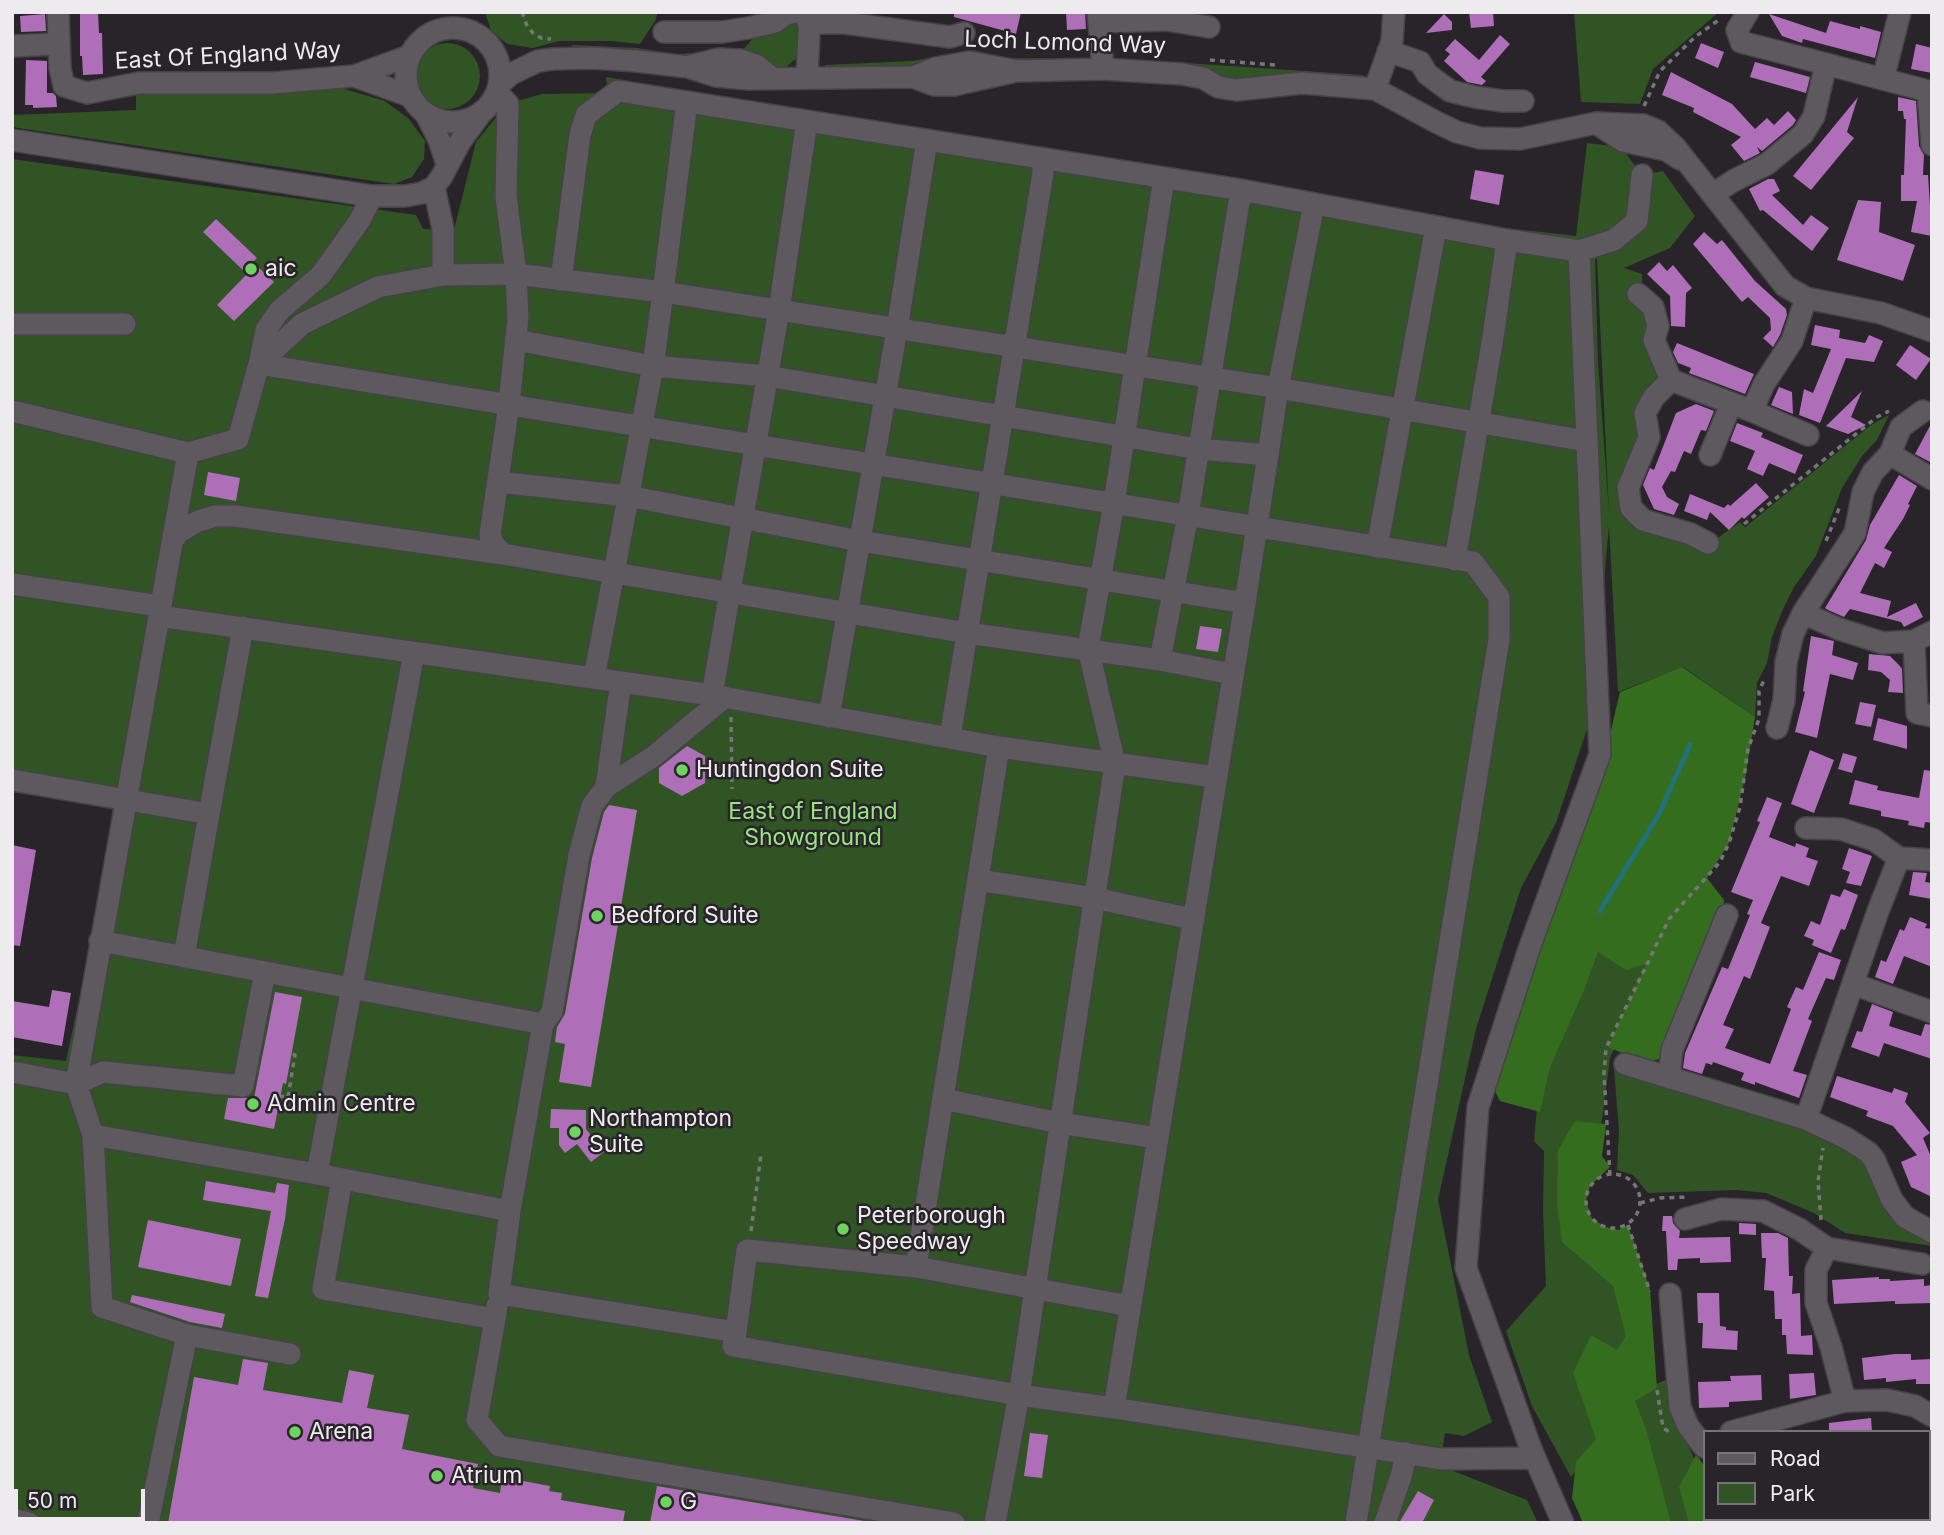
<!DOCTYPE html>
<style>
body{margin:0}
#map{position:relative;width:1944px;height:1535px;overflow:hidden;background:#282429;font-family:Inter,sans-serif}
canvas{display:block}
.frame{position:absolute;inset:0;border:14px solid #eeebee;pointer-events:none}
.legend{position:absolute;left:1703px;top:1430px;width:228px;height:91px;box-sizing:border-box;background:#282429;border:2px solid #777478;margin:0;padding:9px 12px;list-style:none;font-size:21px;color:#eeebee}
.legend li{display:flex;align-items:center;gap:14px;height:35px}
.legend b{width:35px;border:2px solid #777478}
.scale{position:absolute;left:14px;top:1489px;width:131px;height:32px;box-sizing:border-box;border:4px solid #eeebee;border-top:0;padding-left:9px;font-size:21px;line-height:24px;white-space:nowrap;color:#eeebee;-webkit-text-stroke:5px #282429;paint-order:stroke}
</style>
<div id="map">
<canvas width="1944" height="1535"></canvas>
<div class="frame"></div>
<ul class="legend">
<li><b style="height:9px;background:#5e595f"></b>Road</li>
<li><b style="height:19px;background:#305424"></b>Park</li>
</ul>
<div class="scale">50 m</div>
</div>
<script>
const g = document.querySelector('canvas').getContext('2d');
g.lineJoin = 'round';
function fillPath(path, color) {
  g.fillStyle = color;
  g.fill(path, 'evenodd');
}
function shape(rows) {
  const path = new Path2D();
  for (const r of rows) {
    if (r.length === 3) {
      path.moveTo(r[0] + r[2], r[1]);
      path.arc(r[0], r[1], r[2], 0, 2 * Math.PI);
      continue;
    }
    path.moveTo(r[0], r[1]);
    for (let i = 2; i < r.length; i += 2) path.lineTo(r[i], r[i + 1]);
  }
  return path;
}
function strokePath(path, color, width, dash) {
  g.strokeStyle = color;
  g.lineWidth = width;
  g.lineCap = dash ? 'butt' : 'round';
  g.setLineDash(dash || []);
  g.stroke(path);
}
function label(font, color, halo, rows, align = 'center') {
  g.font = font + ' Inter,sans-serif';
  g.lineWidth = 5;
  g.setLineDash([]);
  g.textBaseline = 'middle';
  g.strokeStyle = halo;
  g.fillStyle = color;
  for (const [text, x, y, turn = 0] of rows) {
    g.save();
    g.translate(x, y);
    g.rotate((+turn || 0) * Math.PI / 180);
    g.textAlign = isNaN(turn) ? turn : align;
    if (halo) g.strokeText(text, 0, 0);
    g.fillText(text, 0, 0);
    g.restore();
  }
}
fillPath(shape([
 [485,12,657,12,657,15,655,21,640,44,611,41,559,41,533,48,507,44,491,31],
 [1574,12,1719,12,1653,69,1640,104,1581,102],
 [799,22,799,56,785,68,570,49,573,45,637,48,677,54,743,50,754,37,781,24],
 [447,76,33],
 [974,50,1004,58,1085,59,1080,64,828,69,825,65,912,61],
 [1113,58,1363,75,1360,80,1232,81,1121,62],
 [606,77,1043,159,1444,221,1576,236,1587,143,1621,147,1642,175,1663,171,1695,216,1670,248,1624,268,1642,274,1642,293,1658,379,1622,504,1715,540,1740,522,1745,527,1871,425,1889,415,1877,440,1862,456,1842,488,1816,556,1794,587,1783,609,1772,637,1767,663,1757,683,1755,717,1683,667,1618,692,1609,526,1591,717,1556,823,1521,888,1476,1029,1438,1200,1469,1355,1492,1422,1464,1436,1445,1433,1441,1459,1446,1468,1527,1500,1538,1523,12,1523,12,1055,66,1061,121,805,12,782,12,159,416,215,423,229,454,230,476,142,507,104,542,94,608,93],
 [1595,259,1597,259,1609,513,1598,361],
 [344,89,385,101,409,119,425,141,424,159,412,177,394,184,12,127,12,115,136,110,136,92],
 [1599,947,1654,962,1610,1058,1601,1127,1561,1151,1617,1284,1630,1337,1600,1441,1571,1477,1532,1406,1506,1331,1546,1286,1543,1211,1544,1151,1534,1141,1537,1107,1548,1067],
 [1614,1069,1834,1138,1860,1154,1932,1237,1932,1246,1845,1233,1814,1213,1766,1193,1736,1190,1648,1193,1633,1175,1617,1170,1619,1131],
 [1668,1379,1678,1422,1697,1465,1698,1523,1662,1523,1628,1396]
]), '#305424');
fillPath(shape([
 [1682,667,1755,717,1745,778,1729,843,1707,878,1724,900,1723,912,1680,1001,1672,1057,1643,1062,1608,1047,1646,964,1626,970,1598,952,1584,990,1549,1070,1540,1112,1500,1101,1488,1077,1604,760,1620,692],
 [1575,1121,1606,1124,1602,1156,1610,1167,1590,1186,1586,1201,1592,1219,1606,1227,1619,1230,1628,1225,1650,1289,1657,1388,1635,1401,1646,1429,1671,1523,1583,1523,1572,1498,1576,1462,1596,1439,1573,1373,1591,1335,1617,1350,1626,1336,1613,1286,1562,1242,1557,1203,1558,1150],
 [1696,1455,1704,1465,1704,1519,1739,1519,1740,1523,1689,1523,1679,1487]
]), '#346d1e');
strokePath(shape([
 [1600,911,1659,814,1690,745]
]), '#22727a', 5);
fillPath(shape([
 [80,12,98,12,99,33,102,33,103,74,83,75,82,56,80,56],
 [954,12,1021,12,1016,34,954,17],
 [1066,12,1085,12,1086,29,1067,30],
 [1469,12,1493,12,1494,26,1471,28],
 [45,14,46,31,21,32,20,16],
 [1444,14,1452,22,1452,30,1426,33],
 [1769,14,1826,33,1830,21,1860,29,1860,26,1881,32,1875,58,1803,39,1802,43,1782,36],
 [1500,35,1510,44,1481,77,1486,81,1482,85,1467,82,1444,61,1450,54,1445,50,1455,39,1479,60],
 [1701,43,1724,52,1718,68,1695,58],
 [1916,44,1932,48,1932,73,1911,69],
 [26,60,47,61,47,93,53,93,56,96,57,107,33,108,33,105,25,105],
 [1755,62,1810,77,1806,93,1750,77],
 [1671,72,1732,104,1755,129,1767,118,1774,125,1788,111,1796,120,1793,125,1762,151,1757,147,1760,153,1744,161,1731,145,1741,137,1693,112,1694,108,1662,95],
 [1858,97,1847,132,1854,138,1811,190,1793,176],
 [1898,97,1916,101,1919,146,1924,155,1923,175,1928,175,1932,236,1911,232,1917,201,1901,201,1901,175,1904,175,1906,119,1904,119,1903,111,1898,111],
 [1475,170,1504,175,1499,205,1470,199],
 [1768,179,1774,179,1780,191,1772,195,1803,225,1811,215,1829,228,1812,251,1763,210,1760,211,1749,189],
 [1858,200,1881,202,1879,232,1915,245,1903,281,1837,260],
 [216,219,257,258,253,262,274,282,234,321,217,305,247,274,203,232],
 [1704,232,1717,244,1722,240,1755,281,1786,309,1787,315,1780,335,1773,347,1763,338,1771,330,1770,318,1748,297,1742,302,1693,244],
 [1659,262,1667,271,1673,265,1692,288,1686,293,1685,327,1671,326,1670,296,1647,274],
 [1815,325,1840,330,1839,338,1865,343,1869,335,1883,341,1874,362,1846,358,1820,423,1799,415,1804,389,1813,393,1831,349,1811,345],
 [1677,343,1754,374,1745,394,1689,373,1691,368,1678,363,1673,352],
 [1910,345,1931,359,1916,380,1896,365],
 [1779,387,1792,392,1793,414,1771,405],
 [1862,391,1851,417,1866,425,1848,434,1826,426],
 [1696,404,1714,411,1706,431,1701,430,1691,454,1684,451,1675,472,1671,471,1662,487,1667,497,1679,504,1674,515,1654,509,1643,485,1645,480,1650,468,1654,470,1676,413],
 [1932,422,1932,459,1930,462,1915,454],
 [1737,423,1763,433,1761,437,1803,455,1795,474,1769,463,1763,476,1747,469,1755,451,1730,441],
 [208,472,240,478,236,501,204,495],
 [1899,475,1917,486,1908,504,1910,505,1903,519,1884,548,1892,552,1884,568,1875,563,1860,593,1891,601,1887,617,1916,603,1923,617,1904,627,1901,622,1850,609,1844,617,1828,610,1825,608,1866,540,1870,525],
 [1756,483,1769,497,1744,519,1742,517,1729,530,1710,512,1707,520,1684,511,1690,494,1724,508,1728,504,1730,506],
 [1200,626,1222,629,1218,652,1196,649],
 [1811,636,1834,641,1832,655,1858,663,1853,680,1830,674,1817,738,1795,732,1805,692,1803,691],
 [1869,654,1890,656,1899,665,1902,669,1903,693,1888,692,1890,680,1881,672,1868,670],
 [1860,702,1876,705,1871,727,1855,724],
 [1878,718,1907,726,1907,749,1873,740],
 [687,746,705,756,705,783,682,796,659,783,659,768],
 [1810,750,1834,760,1814,813,1791,804],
 [1843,753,1857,757,1852,773,1838,769],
 [1924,770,1932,771,1932,823,1925,822,1924,828,1908,825,1909,821,1881,816,1881,811,1849,804,1855,780,1878,786,1877,790,1919,798],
 [1767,797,1782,803,1769,837,1795,847,1796,843,1809,848,1806,857,1818,861,1809,886,1781,876,1761,923,1770,927,1750,979,1744,976,1723,1025,1734,1029,1725,1048,1770,1064,1791,1009,1787,1007,1796,987,1803,990,1819,952,1841,960,1834,980,1826,978,1808,1019,1812,1021,1793,1071,1807,1075,1799,1098,1755,1082,1755,1085,1741,1080,1744,1073,1713,1062,1712,1065,1706,1063,1702,1074,1683,1068,1685,1053,1722,967,1728,969,1750,915,1747,914,1753,900,1731,892,1760,822,1757,821],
 [609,805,637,810,591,1087,559,1082,565,1044,555,1042,557,1027,565,1014,592,858,604,812],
 [12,845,36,850,20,946,12,945],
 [1849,848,1872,856,1861,886,1846,883,1850,872,1842,869],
 [1913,872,1927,873,1925,882,1932,883,1932,899,1909,895],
 [1844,889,1858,895,1845,930,1841,929,1831,953,1812,945,1814,940,1804,936,1811,921,1820,925,1831,894,1840,897],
 [1910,917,1927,924,1925,928,1932,929,1932,967,1904,956,1893,984,1875,977,1881,960,1886,962,1900,929,1904,931],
 [52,990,71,993,62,1046,12,1037,12,1001,49,1007],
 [275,992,302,997,286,1084,283,1083,274,1129,224,1119,228,1098,254,1098],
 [1872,1004,1893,1012,1889,1026,1921,1036,1925,1024,1932,1025,1932,1059,1884,1043,1879,1057,1851,1047,1857,1031,1862,1032],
 [1837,1076,1892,1093,1894,1088,1908,1093,1905,1102,1930,1133,1923,1138,1932,1159,1932,1197,1911,1187,1901,1162,1917,1155,1893,1126,1866,1116,1868,1111,1830,1097],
 [551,1109,586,1110,586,1129,604,1152,591,1162,577,1144,565,1153,559,1145,559,1128,550,1128],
 [206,1181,275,1193,277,1183,289,1185,285,1219,268,1298,255,1296,271,1211,203,1200],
 [1663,1216,1672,1216,1673,1223,1680,1231,1679,1238,1730,1237,1731,1262,1700,1263,1700,1258,1678,1259,1677,1270,1668,1270,1666,1231,1662,1231],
 [148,1220,241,1239,231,1286,138,1267],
 [1739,1223,1756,1224,1756,1235,1739,1234],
 [1761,1233,1778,1233,1788,1238,1789,1276,1793,1276,1792,1294,1800,1293,1801,1336,1812,1335,1813,1355,1787,1354,1786,1335,1782,1335,1782,1319,1775,1319,1774,1291,1764,1290,1766,1258,1762,1258],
 [1879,1277,1879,1279,1890,1279,1890,1281,1924,1279,1924,1286,1932,1285,1932,1303,1895,1304,1895,1301,1834,1304,1832,1280],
 [1697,1293,1719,1293,1720,1326,1726,1327,1726,1330,1738,1331,1737,1350,1702,1348,1703,1323,1698,1323],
 [132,1295,225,1314,222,1328,190,1322,130,1302],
 [1895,1354,1911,1354,1911,1360,1932,1359,1932,1384,1916,1384,1916,1379,1886,1382,1886,1378,1864,1380,1862,1358],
 [243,1359,268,1363,263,1390,342,1403,349,1370,374,1375,367,1408,409,1415,402,1449,478,1464,473,1488,500,1493,502,1477,550,1486,549,1491,562,1493,561,1500,625,1511,623,1523,168,1523,194,1377,238,1385],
 [1814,1373,1816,1395,1790,1399,1789,1374],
 [1761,1375,1762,1400,1729,1402,1729,1407,1699,1408,1698,1382,1731,1381,1730,1376],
 [1871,1418,1872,1432,1829,1432,1829,1423],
 [1030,1433,1048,1435,1042,1478,1024,1476],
 [657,1486,864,1521,864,1523,650,1523],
 [1418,1491,1434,1500,1422,1523,1399,1523]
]), '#ae6fb8');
const minor = shape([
 [58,12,60,68,64,86,87,93,139,83,272,83,354,76,409,56],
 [1098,12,1103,69],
 [1748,12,1737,30,1741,42,1826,64],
 [1099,22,1167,20,1209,27],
 [808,23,845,23,950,37,964,33],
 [453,75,47],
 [664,32,722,32,748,28,775,22,786,14,797,12],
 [12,46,58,44],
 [1388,51,1420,62,1427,74,1450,91,1475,97,1503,101,1523,101],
 [690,66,719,59,740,60,756,65,771,77],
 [354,76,410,96],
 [807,76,810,12],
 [913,77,934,85,954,85,1012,72],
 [1883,79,1900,12],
 [499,85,511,74,538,61,553,59,593,58,636,61,688,67,716,76,748,79,913,77,936,68,969,62,1017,71,1103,69,1182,74,1203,78,1218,87,1236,90,1302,83,1375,89,1436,122,1457,132,1480,138,1520,139,1596,123,1643,125,1658,131,1675,147,1785,286,1806,298,1881,313,1932,331],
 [1375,89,1392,41,1394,12],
 [497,92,508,104,506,196,516,274,663,292,653,366,594,678],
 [687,102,663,292,1278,388,1586,441],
 [426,114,439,140,447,164],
 [1596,123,1623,141,1666,150,1680,159],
 [12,140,372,196,405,196,422,193,434,187,442,176,460,142,481,113],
 [434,187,443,229,443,275,516,274,518,318,509,404,490,535,494,545,503,554,967,633,1160,660,1188,515,1241,190],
 [1713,194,1733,181,1767,164,1803,134,1814,116,1826,64,1928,91,1932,145],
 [1579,251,1614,240,1637,221,1642,175],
 [561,280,580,135,586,115,618,91,1241,190,1507,240,1579,251,1600,754,1529,949,1478,1107,1466,1268,1531,1449,1563,1523],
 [1638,294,1653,307,1658,326,1654,340,1671,380,1752,411,1764,384,1792,341,1806,298],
 [12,324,125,324],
 [259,364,302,324,378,287,443,275],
 [259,364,266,330,279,311,321,275,360,220,372,196],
 [1671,380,1654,397,1645,413,1649,437,1628,488,1631,508,1643,520,1691,534,1708,543],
 [12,411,188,453,238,439,259,364,1473,562,1499,597,1499,639,1356,1523],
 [1752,411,1808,435],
 [1923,411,1901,427,1890,454,1932,479],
 [1268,455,1278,388,1314,204],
 [1710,455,1731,404],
 [498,482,628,496,860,541,1245,603,1268,455,1198,449,767,376,653,366,516,340],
 [172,542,178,533,196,522,215,516,235,516,503,554],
 [1377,547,1436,227],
 [1455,560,1493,337,1507,240],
 [12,584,160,606],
 [1803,613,1855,533,1863,492,1873,472,1890,454],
 [159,616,712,695,999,747,1215,777],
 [1914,641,1917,713,1932,716],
 [1160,660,1232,674],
 [712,695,779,310,807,121],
 [725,697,654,756,606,787,592,806,579,855,552,1012,543,1024,510,1211,499,1294,736,1332,747,1250,916,1267],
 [829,717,897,329,927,140],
 [1777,728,1784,700,1786,662,1793,634,1803,613,1839,629,1883,643,1914,641,1932,632],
 [950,737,1043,173,1043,159],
 [999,747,916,1267,1130,1306],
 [12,780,209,814,184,957],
 [606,787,621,682],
 [209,814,243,627],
 [1806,828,1841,829,1874,840,1899,858,1932,860],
 [978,880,1094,898,1192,919],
 [100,941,543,1024],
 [1853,984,1932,1012],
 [1625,1064,1806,1119,1846,1138,1868,1152,1874,1159,1892,1200,1905,1217,1932,1232],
 [12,1072,76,1084,103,1072,243,1086,265,972],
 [1669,1078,1672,1050,1727,915],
 [943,1099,1060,1123,1157,1138],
 [1806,1119,1878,911,1899,858],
 [93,1135,317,1174,510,1211],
 [317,1174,414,653],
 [342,1179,323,1289,495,1319,497,1306],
 [1685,1219,1721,1209,1763,1211,1799,1229,1827,1248],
 [1670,1294,1680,1407,1688,1426,1704,1447],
 [495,1319,477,1420,499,1446,954,1523],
 [736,1332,733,1346,1019,1395,1114,1408,1245,603],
 [187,1335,290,1354],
 [1845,1401,1831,1347,1816,1303,1816,1270,1827,1248,1922,1264],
 [1114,1408,1441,1459,1535,1458],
 [1731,1432,1845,1401,1887,1400,1915,1406,1932,1416],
 [12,1519,29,1523],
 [148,1523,187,1335,102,1307,93,1135,76,1084,188,453],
 [995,1523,1019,1395,1115,764,1088,648,1114,503,1164,178],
 [1385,1523,1402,1473,1406,1453]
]);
strokePath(minor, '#464247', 24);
strokePath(shape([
 [522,12,527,26,533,33,541,38,551,39],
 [1210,60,1276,65],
 [1644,106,1660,71,1695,37,1720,19],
 [1744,524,1877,417,1889,411],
 [1826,541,1840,506],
 [731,717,732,789],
 [279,1096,311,1101],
 [288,1097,295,1055,291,1054],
 [1613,1201,27],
 [1610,1175,1604,1074,1606,1048,1669,919,1720,862,1729,843,1740,807,1748,749,1759,719,1759,691,1765,678],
 [1640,1203,1660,1198,1688,1197],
 [1821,1220,1818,1181,1823,1148],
 [1628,1225,1650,1292],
 [751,1231,761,1154],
 [1657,1390,1663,1428,1671,1433]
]), '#787579', 3.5, [5, 5]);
strokePath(minor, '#5e595f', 21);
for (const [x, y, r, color] of [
 [251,269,7,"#6ed360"],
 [682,770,7,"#6ed360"],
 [597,916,7,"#6ed360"],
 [253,1104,7,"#6ed360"],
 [575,1132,7,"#6ed360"],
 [843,1229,7,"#6ed360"],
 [295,1432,7,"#6ed360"],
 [437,1476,7,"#6ed360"],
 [666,1502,7,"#6ed360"]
]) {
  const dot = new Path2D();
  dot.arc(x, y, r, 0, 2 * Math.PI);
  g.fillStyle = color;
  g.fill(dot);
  strokePath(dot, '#282429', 2.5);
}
label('23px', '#eeebee', '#282429', [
 ["Loch Lomond Way",1065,43,2],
 ["East Of England Way",228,56,-3]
]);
label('23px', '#eeebee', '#282429', [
 ["aic",265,269],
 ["Huntingdon Suite",696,770],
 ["Bedford Suite",611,916],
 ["Admin Centre",267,1104],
 ["Northampton",589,1119],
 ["Suite",589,1145],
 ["Peterborough",857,1216],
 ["Speedway",857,1242],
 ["Arena",309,1432],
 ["Atrium",451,1476],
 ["G",680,1502]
], 'left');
label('23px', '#98e67f', '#282429', [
 ["East of England",813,812],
 ["Showground",813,838]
]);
</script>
